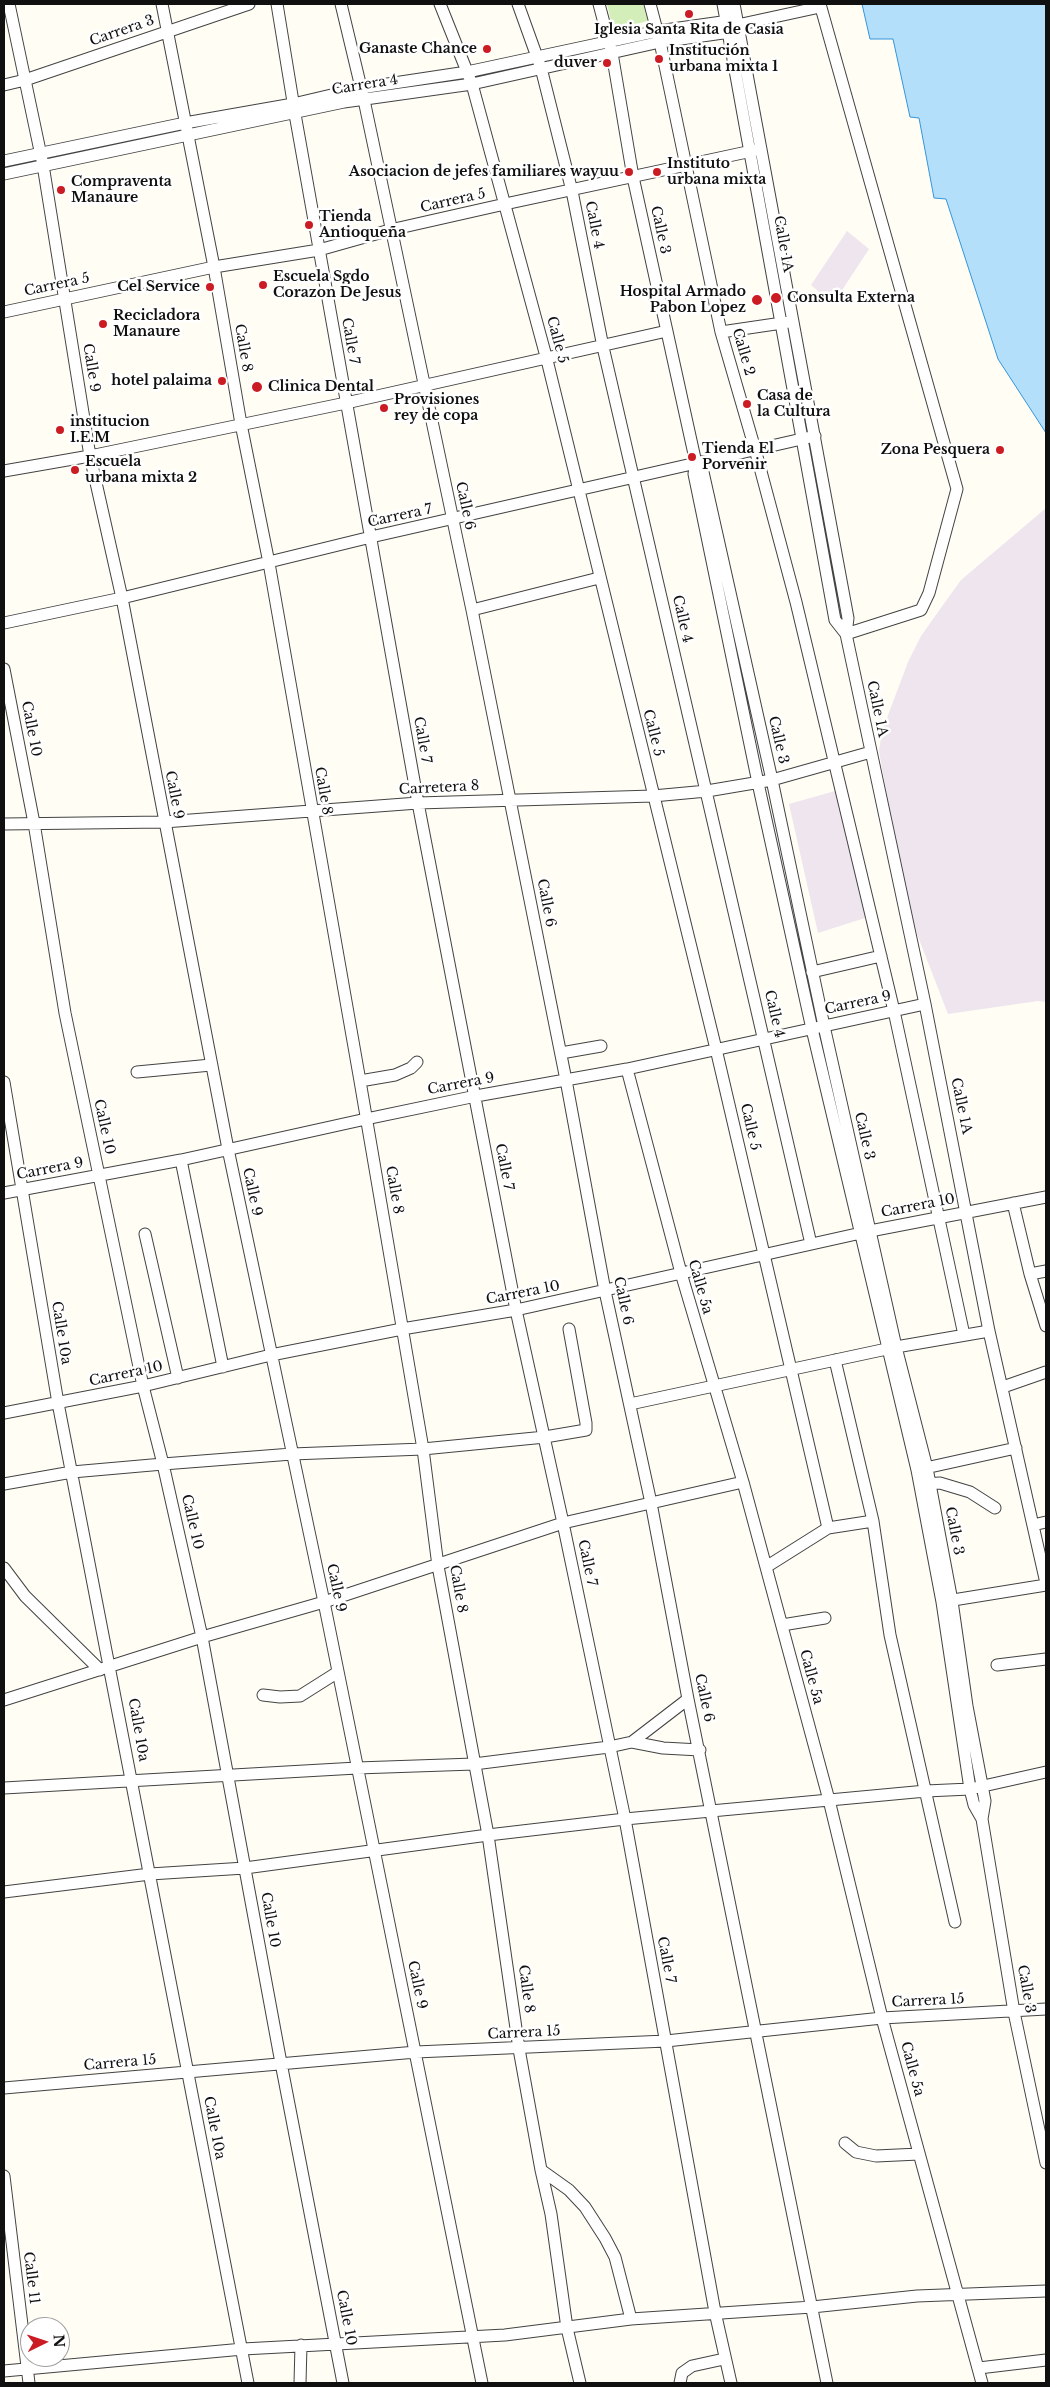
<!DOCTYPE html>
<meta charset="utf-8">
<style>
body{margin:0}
#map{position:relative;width:1050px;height:2387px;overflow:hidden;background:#fffdf4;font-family:"Libre Baskerville",serif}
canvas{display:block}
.frame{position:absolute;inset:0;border:5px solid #101010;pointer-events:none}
.north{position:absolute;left:20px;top:2317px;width:50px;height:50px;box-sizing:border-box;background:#fff;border:1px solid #9f9f9f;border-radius:50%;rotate:86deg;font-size:14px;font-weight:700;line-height:20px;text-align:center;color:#101010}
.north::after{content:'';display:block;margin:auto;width:18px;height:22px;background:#cc1c23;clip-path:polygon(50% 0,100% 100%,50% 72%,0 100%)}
</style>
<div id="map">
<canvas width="1050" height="2387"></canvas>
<div class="frame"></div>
<div class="north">N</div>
</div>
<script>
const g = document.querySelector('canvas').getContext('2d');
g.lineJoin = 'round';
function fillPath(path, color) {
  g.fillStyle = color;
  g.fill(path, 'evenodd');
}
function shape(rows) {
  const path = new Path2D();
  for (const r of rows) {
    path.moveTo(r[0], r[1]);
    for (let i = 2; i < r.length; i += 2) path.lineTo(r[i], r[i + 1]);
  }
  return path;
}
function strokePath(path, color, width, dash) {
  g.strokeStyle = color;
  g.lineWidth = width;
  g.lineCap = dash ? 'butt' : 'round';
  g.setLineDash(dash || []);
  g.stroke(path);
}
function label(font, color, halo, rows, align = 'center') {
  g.font = font + ' "Libre Baskerville",serif';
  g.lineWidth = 5;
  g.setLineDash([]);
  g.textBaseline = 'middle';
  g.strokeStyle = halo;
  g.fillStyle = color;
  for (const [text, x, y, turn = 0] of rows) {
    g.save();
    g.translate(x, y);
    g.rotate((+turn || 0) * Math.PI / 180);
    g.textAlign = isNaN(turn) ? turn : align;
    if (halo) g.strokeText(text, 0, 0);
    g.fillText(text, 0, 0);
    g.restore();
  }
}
fillPath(shape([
 [847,231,869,249,833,304,811,285],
 [1046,508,1046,1002,1038,1001,948,1014,917,934,900,870,879,751,882,731,908,662,921,636,943,605,961,580],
 [835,791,868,917,818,933,789,804]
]), '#eee5ef');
fillPath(shape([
 [607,4,643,4,648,21,613,30]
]), '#d4eeb9');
const water = shape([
 [862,4,1046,4,1046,433,998,359,946,199,934,198,919,118,910,117,893,39,870,39,862,4]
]);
fillPath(water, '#b4dffb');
strokePath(water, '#3595d8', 1);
const minor = shape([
 [9,4,43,165,90,456,122,598,228,1149,324,1602,482,2383],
 [162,4,214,267,241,424,269,563,360,1081,423,1449,438,1566,488,1835,519,2049,541,2170,551,2214,567,2328,580,2383],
 [277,4,295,114,418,803,516,1310,563,1523,625,1819,715,2312,731,2383],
 [341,4,364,100,472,610,566,1080,605,1291,651,1503,688,1699,827,2383],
 [440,4,472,84,547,360,716,1049,828,1528,873,1521],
 [518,4,541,68,572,191,603,347,811,1244],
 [599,4,612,53,633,177,692,445,696,463,703,472,772,780,824,1026,896,1347,927,1468,952,1601,967,1706,985,1801,982,1819],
 [650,4,660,42,721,332,755,449,796,602,894,1011,964,1335],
 [723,4,835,620,846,634],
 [734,4,848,618,846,634,925,1004,989,1331,1046,1583],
 [820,4,957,489,929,593,921,610,846,634],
 [4,85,25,80,249,4],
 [4,161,185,123,293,104,361,88,467,72,658,31,722,22,728,27],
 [4,174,344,102,472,84,660,42,723,33,728,27,820,7],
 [4,312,214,267,319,250,390,230,505,204,761,149],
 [721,332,789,322],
 [696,463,694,474,758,783,812,1029,917,1470,942,1602,970,1789,974,1805,982,1819,1014,2012,1046,2163],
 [4,471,90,456,346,403,667,331],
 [472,610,599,578],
 [4,623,122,598,371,537,815,436],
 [4,669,34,823,65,1013,143,1386,163,1464,202,1637,281,2063,343,2383],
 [4,824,164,822,418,803,653,796,707,791,772,780,871,752],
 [812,972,881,956],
 [561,1053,601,1046],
 [627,1069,681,1273,743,1482,829,1800,882,2018,982,2383],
 [137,1072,211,1065],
 [360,1081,395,1075,411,1068,417,1062],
 [4,1082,58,1403,248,2383],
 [181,1160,223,1367],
 [4,1193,181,1160,366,1119,476,1096,627,1069,925,1004],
 [1013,1203,1030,1274,1046,1326],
 [145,1234,178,1378],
 [1030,1274,1046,1271],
 [835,1360,873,1521,890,1635,955,1922],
 [1003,1387,1046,1372],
 [630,1404,896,1347,989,1331],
 [4,1413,143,1386,271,1355,402,1329,516,1310,870,1231,1046,1197],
 [921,1469,1016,1448],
 [4,1484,72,1472,163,1464,292,1454,423,1449,545,1437,586,1430,586,1423,569,1329],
 [924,1484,940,1483,970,1492,995,1508],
 [1033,1525,1046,1522],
 [766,1567,828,1528],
 [4,1568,25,1596,100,1670],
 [947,1601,1046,1585],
 [782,1625,825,1618],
 [997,1665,1046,1659],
 [263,1695,280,1697,300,1696,338,1672],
 [4,1700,202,1637,324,1602,563,1523,743,1482],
 [632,1742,663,1748,700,1750],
 [4,1788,357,1768,474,1764,609,1747,632,1742,688,1699],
 [4,1892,150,1874,245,1868,488,1835,625,1819,926,1791,970,1789,1046,1772],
 [4,2088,416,2052,666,2041,882,2018,1046,2009],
 [845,2143,856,2152,876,2156,919,2154],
 [541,2170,569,2190,585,2207,605,2238,615,2257,631,2319],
 [4,2176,29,2383],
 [979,2368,1046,2360],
 [4,2371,243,2349,505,2335,631,2319,812,2307,917,2296,1046,2291],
 [300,2383,301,2345],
 [680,2383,682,2373,692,2366,724,2359]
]);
strokePath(minor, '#434343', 13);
strokePath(minor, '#fff', 11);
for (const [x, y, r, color] of [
 [689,14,5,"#cc1c23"],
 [487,49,5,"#cc1c23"],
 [659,59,5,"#cc1c23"],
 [607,63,5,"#cc1c23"],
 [629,172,5,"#cc1c23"],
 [657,172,5,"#cc1c23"],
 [61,190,5,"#cc1c23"],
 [309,225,5,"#cc1c23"],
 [263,285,5,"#cc1c23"],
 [210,287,5,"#cc1c23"],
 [776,298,6,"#cc1c23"],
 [757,300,6,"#cc1c23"],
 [103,324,5,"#cc1c23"],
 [222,381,5,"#cc1c23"],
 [257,387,6,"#cc1c23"],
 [747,404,5,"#cc1c23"],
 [384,408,5,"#cc1c23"],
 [60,430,5,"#cc1c23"],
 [1000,450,5,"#cc1c23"],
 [692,457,5,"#cc1c23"],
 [75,470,5,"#cc1c23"]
]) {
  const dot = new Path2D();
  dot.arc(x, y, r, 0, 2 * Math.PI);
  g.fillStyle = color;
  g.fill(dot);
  strokePath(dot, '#fff', 2);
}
label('bold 14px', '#101010', '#fff', [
 ["Iglesia Santa Rita de Casia",689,30,"center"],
 ["Ganaste Chance",477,49,"right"],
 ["Institución",669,51],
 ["urbana mixta 1",669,67],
 ["duver",597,63,"right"],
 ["Instituto",667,164],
 ["urbana mixta",667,180],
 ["Asociacion de jefes familiares wayuu",619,172,"right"],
 ["Compraventa",71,182],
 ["Manaure",71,198],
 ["Tienda",319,217],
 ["Antioqueña",319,233],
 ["Escuela Sgdo",273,277],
 ["Corazon De Jesus",273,293],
 ["Cel Service",200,287,"right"],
 ["Hospital Armado",746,292,"right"],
 ["Pabon Lopez",746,308,"right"],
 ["Consulta Externa",787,298],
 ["Recicladora",113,316],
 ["Manaure",113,332],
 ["hotel palaima",212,381,"right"],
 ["Clinica Dental",268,387],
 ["Casa de",757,396],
 ["la Cultura",757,412],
 ["Provisiones",394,400],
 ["rey de copa",394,416],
 ["institucion",70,422],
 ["I.E.M",70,438],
 ["Tienda El",702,449],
 ["Porvenir",702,465],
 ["Zona Pesquera",990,450,"right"],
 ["Escuela",85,462],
 ["urbana mixta 2",85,478]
], 'left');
label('14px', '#101010', '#fff', [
 ["Carrera 3",122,31,-19],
 ["Carrera 4",365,85,-9],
 ["Carrera 5",453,201,-13],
 ["Calle 4",594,225,79],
 ["Calle 3",660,230,78],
 ["Calle 1A",783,244,80],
 ["Carrera 5",57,285,-12],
 ["Calle 5",557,340,75],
 ["Calle 7",350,341,80],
 ["Calle 8",243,348,80],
 ["Calle 2",743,352,74],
 ["Calle 9",91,368,81],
 ["Calle 6",465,506,78],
 ["Carrera 7",400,516,-12],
 ["Calle 4",682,619,77],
 ["Calle 1A",877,709,78],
 ["Calle 10",31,729,79],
 ["Calle 5",653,733,76],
 ["Calle 7",422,740,80],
 ["Calle 3",778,740,77],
 ["Carretera 8",439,788,-3],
 ["Calle 8",323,791,80],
 ["Calle 9",174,795,79],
 ["Calle 6",546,903,79],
 ["Carrera 9",858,1003,-12],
 ["Calle 4",774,1014,77],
 ["Carrera 9",461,1084,-11],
 ["Calle 1A",961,1106,78],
 ["Calle 10",104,1127,78],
 ["Calle 5",750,1127,77],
 ["Calle 3",864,1136,77],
 ["Calle 7",504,1167,79],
 ["Carrera 9",50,1169,-11],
 ["Calle 8",394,1190,80],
 ["Calle 9",252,1192,78],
 ["Carrera 10",918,1206,-11],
 ["Calle 5a",700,1287,74],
 ["Carrera 10",523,1293,-11],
 ["Calle 6",623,1301,78],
 ["Calle 10a",61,1333,81],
 ["Carrera 10",126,1374,-12],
 ["Calle 10",192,1522,77],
 ["Calle 3",954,1531,79],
 ["Calle 7",587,1563,78],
 ["Calle 9",336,1588,78],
 ["Calle 8",458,1589,80],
 ["Calle 5a",811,1677,75],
 ["Calle 6",704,1698,78],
 ["Calle 10a",138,1730,80],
 ["Calle 10",270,1920,80],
 ["Calle 7",666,1960,79],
 ["Calle 9",417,1985,78],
 ["Calle 8",526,1989,82],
 ["Calle 3",1026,1989,80],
 ["Carrera 15",928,2001,-3],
 ["Carrera 15",524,2033,-3],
 ["Carrera 15",120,2063,-5],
 ["Calle 5a",912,2069,75],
 ["Calle 10a",214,2128,79],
 ["Calle 11",31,2278,83],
 ["Calle 10",346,2318,79]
]);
</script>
